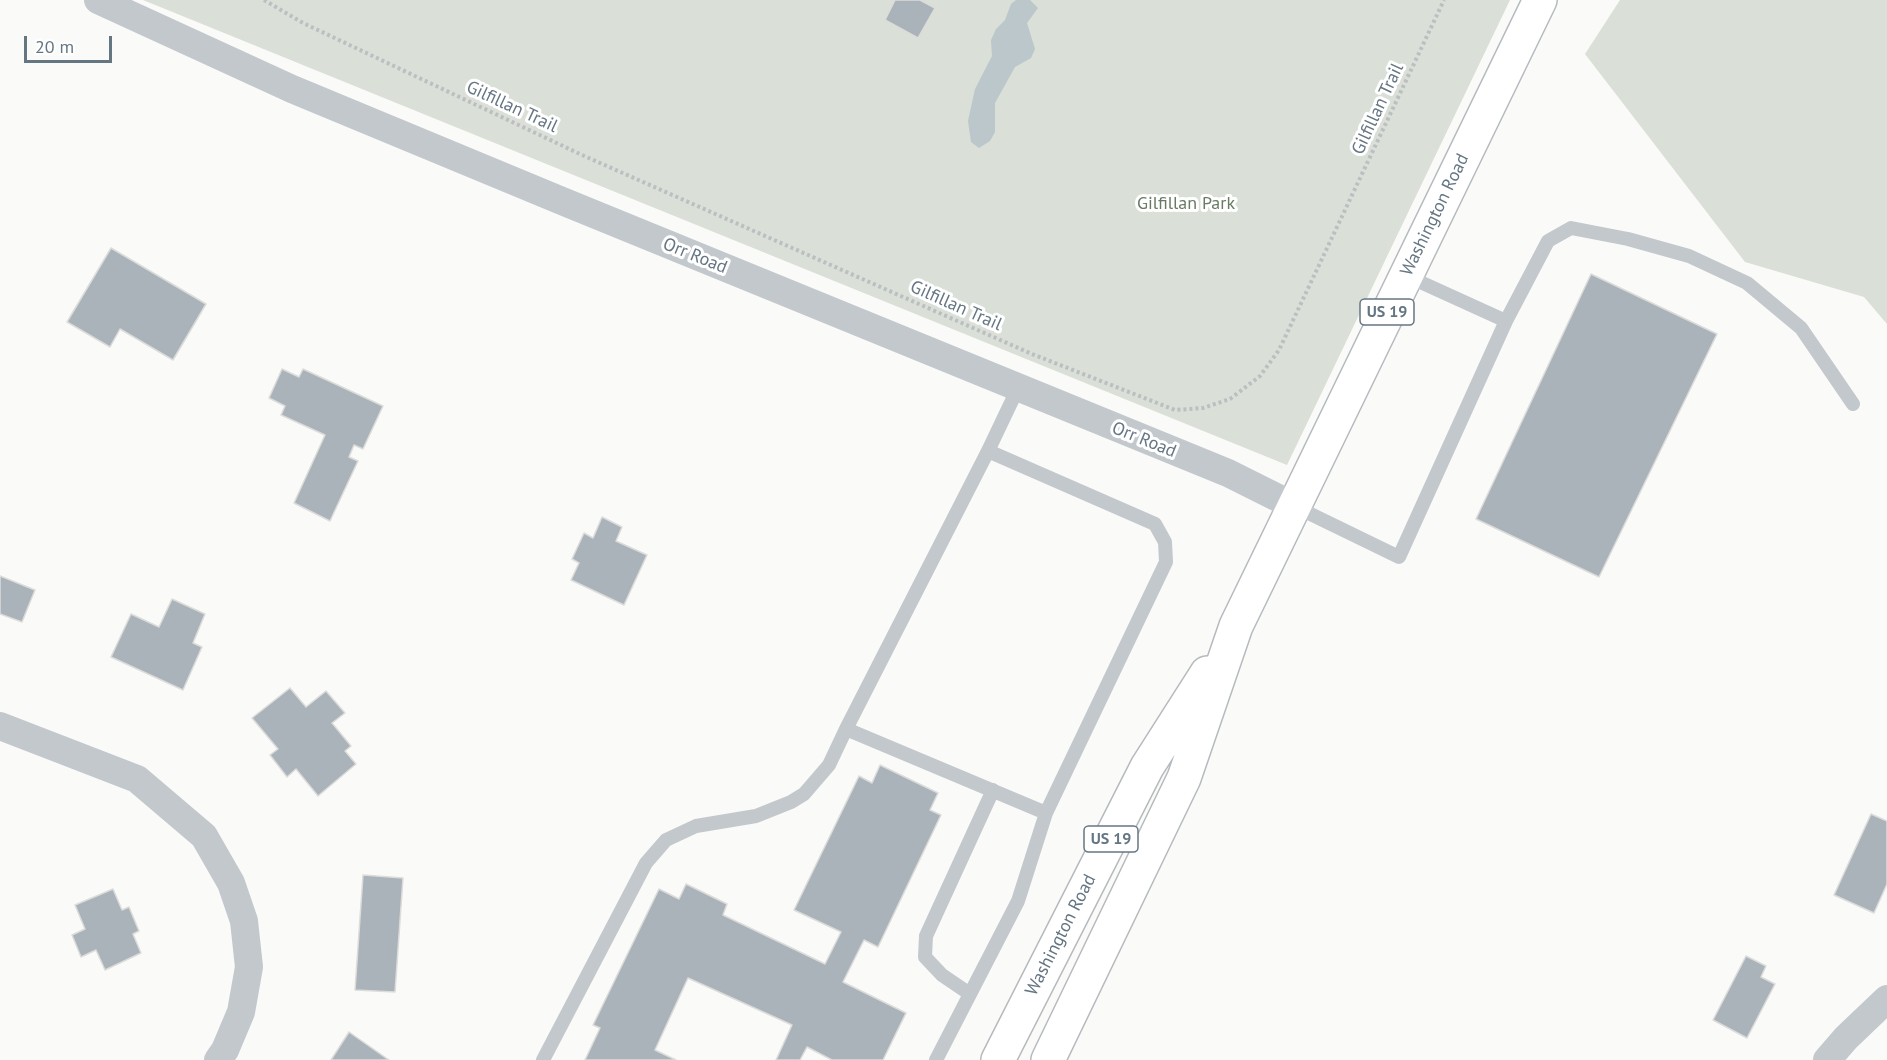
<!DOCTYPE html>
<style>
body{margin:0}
#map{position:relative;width:1887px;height:1060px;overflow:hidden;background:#fafaf8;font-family:"PT Sans",sans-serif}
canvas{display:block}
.scale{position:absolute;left:24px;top:36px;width:88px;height:27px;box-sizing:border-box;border:3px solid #657683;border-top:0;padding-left:8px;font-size:18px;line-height:21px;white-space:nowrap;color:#657683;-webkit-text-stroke:4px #fff;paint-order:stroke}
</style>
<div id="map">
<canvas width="1887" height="1060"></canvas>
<div class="scale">20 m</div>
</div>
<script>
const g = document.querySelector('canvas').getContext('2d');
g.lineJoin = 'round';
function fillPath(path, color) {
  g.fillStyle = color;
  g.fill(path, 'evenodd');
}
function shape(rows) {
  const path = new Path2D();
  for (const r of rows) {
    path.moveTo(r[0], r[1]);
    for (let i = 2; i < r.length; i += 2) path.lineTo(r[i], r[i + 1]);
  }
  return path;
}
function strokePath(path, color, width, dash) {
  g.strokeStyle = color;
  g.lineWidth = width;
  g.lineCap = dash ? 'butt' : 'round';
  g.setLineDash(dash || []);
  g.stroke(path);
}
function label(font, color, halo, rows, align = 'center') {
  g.font = font + ' "PT Sans",sans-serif';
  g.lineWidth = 6;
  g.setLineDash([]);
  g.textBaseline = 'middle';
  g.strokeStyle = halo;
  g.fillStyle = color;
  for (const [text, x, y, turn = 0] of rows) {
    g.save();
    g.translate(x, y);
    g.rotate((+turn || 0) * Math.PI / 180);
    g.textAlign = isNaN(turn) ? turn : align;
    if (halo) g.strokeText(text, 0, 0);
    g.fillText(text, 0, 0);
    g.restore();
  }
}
fillPath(shape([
 [143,0,1510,0,1287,465],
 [1620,0,1887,0,1887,324,1864,297,1745,262,1585,54]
]), '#dadfd7');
fillPath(shape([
 [1016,0,1030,0,1038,8,1027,23,1035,49,1031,58,1015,67,995,103,995,132,990,141,979,148,971,142,968,121,975,89,992,56,991,40,996,29,1005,20,1011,4]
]), '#bbc7cb');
const building = shape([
 [895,0,920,0,935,8,918,38,885,20,895,0],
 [111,248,206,304,173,360,120,329,110,347,67,322,111,248],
 [1591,274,1717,334,1599,577,1476,519,1591,274],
 [282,369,299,377,303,369,383,406,363,449,354,445,349,457,358,461,330,521,294,503,325,435,281,415,285,406,269,398,282,369],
 [602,517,622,527,616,541,647,555,624,605,571,580,579,563,572,559,584,533,593,538,602,517],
 [0,576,35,590,22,622,0,614,0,576],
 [172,599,205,614,193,643,202,647,183,690,111,657,131,614,159,627,172,599],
 [290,688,306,707,326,691,345,713,332,723,351,746,345,751,356,764,318,796,296,769,287,777,270,755,278,749,252,718,290,688],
 [880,765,938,793,930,810,941,815,878,947,864,940,843,982,906,1013,883,1060,832,1060,807,1047,800,1060,776,1060,792,1025,688,978,655,1050,676,1060,585,1060,600,1028,593,1025,659,889,679,899,686,884,727,904,723,915,825,964,841,932,794,910,859,776,872,783,880,765],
 [1871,814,1887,821,1887,884,1874,913,1834,895,1871,814],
 [363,875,403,878,395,992,355,990,363,875],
 [113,889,122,910,129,907,139,931,133,934,141,953,105,970,96,950,81,957,72,935,85,929,75,905,113,889],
 [1746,956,1766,966,1761,977,1775,984,1747,1038,1713,1020,1746,956],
 [349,1032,389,1060,331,1060,349,1032]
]);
fillPath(building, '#aab3b9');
strokePath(building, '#dcdcda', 1.5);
const primary = shape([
 [998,1060,1147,767,1207,673],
 [1048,1060,1184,778,1236,626,1540,0]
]);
strokePath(primary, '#b5babe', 36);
strokePath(shape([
 [264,0,303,23,582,155,1032,354,1175,410,1203,408,1230,399,1260,376,1279,350,1444,0]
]), '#bbbfc2', 4, [3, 3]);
strokePath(shape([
 [1506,321,1548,241,1571,228,1628,239,1689,256,1747,283,1801,328,1853,404],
 [1294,506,1399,557,1506,321,1407,276],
 [846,729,1046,813],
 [970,994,942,975,925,957,926,936,993,790],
 [543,1060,646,863,666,840,696,826,756,816,791,802,804,794,829,765,846,729,988,451,1018,388],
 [936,1060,1018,901,1046,813,1166,562,1165,542,1155,524,988,451]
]), '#c3c8cc', 14);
strokePath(shape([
 [98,0,292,89,562,201,1228,473,1294,506],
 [0,726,137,779,204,836,231,883,244,921,249,967,241,1012,225,1050,218,1060],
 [1827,1060,1846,1038,1887,999]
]), '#c3c8cc', 28);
strokePath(primary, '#fff', 33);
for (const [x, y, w] of [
 [1387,312,54],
 [1111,839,54]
]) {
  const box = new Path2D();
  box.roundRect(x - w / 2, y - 13, w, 26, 4.5);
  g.fillStyle = '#fff';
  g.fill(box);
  strokePath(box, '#657683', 1.5);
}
label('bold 16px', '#657683', null, [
 ["US 19",1387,312],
 ["US 19",1111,839]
]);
label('18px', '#657683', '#fff', [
 ["Gilfillan Trail",512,107,25],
 ["Gilfillan Trail",1378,109,-65],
 ["Washington Road",1435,215,-64],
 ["Orr Road",695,256,22],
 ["Gilfillan Trail",956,306,24],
 ["Orr Road",1144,440,22],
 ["Washington Road",1061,935,-63]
]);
label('18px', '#687a64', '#fff', [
 ["Gilfillan Park",1186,204]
]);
</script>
